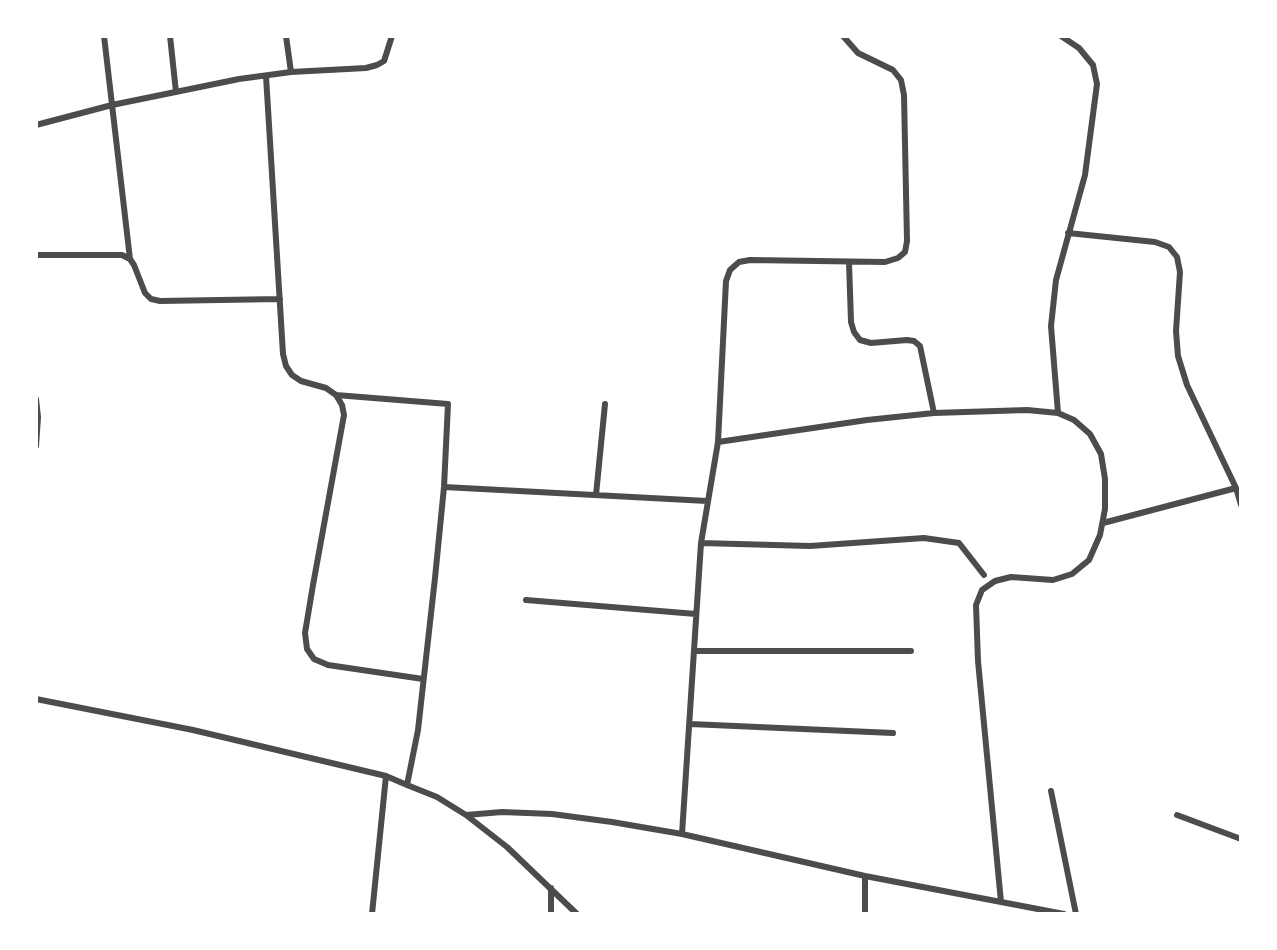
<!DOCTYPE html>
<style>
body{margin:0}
#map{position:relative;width:1277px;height:950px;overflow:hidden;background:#fff;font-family:Bitter,serif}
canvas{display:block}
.frame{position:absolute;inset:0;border:38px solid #fff;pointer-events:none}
</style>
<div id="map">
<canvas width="1277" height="950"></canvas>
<div class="frame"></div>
</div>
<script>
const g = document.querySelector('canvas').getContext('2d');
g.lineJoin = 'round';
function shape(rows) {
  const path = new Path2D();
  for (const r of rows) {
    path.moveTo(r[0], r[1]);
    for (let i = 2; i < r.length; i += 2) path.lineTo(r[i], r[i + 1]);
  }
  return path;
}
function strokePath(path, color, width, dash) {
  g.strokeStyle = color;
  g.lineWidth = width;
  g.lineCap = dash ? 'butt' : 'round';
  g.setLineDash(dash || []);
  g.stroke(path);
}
strokePath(shape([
 [104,36,130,259],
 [170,36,176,92],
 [286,36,291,72],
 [266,76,283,354,286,366,292,375,301,381,326,388,336,395,342,405,344,415,313,585,305,633,307,649,314,659,328,665,423,679],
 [36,125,112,105,239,79,291,72,366,68,377,65,384,61,392,36],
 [1068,233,1155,242,1169,247,1177,257,1180,272,1176,331,1178,356,1187,385,1236,488,1241,505],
 [36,255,122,255,130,259,134,265,145,293,151,299,160,301,280,299],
 [849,262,851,322,854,332,860,340,871,343,907,340,914,341,920,346,934,413],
 [336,395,448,404,444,487,435,578,418,730,407,785],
 [36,399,38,417,36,446],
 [1058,413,1051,326,1056,280,1085,175,1097,84,1093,65,1079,48,1061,36],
 [718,442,867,420,934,413,1027,410,1058,413,1074,420,1090,434,1101,454,1105,479,1105,509,1100,535,1089,560,1072,574,1053,580,1011,577,995,581,982,590,976,605,978,661,1001,902],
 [444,487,707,501],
 [596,495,605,404],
 [1103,523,1236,488],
 [701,543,810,546,924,538,959,543,984,575],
 [526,600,696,614],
 [694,651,911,651],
 [36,699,193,730,386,776,407,785,437,797,466,815,507,847,577,914],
 [690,724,893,733],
 [1051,791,1076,914],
 [466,815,502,812,552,814,612,822,682,834,865,876,1064,914],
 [1177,815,1241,839],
 [682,834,701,543,718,442,726,281,730,270,739,262,750,260,885,262,898,258,905,252,907,241,904,95,901,80,893,70,858,53,843,36],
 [551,888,551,914],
 [372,914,386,776],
 [865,914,865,876]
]), '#4c4c4c', 6);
</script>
